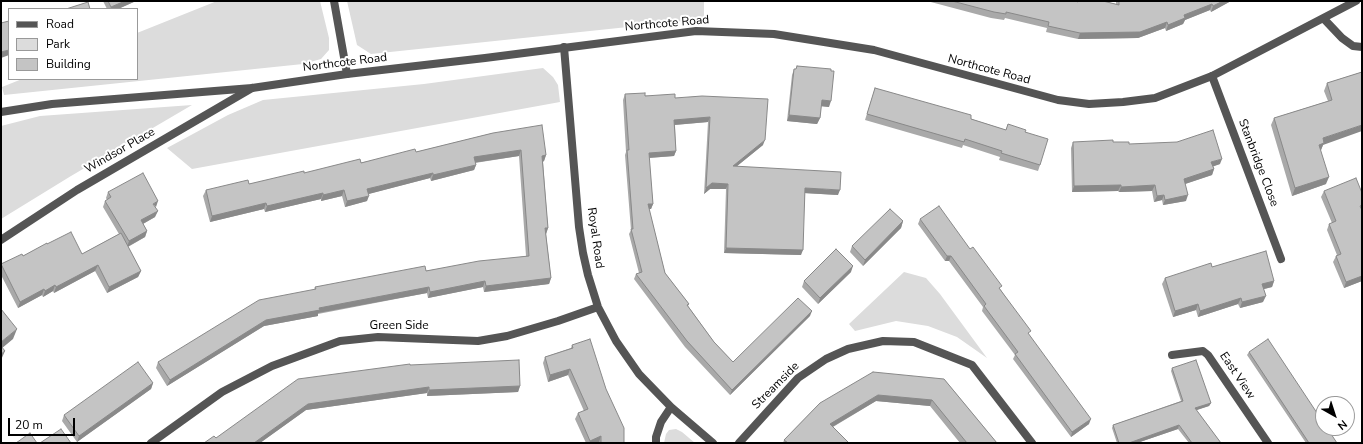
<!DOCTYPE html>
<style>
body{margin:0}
#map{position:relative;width:1363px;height:444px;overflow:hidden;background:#fff;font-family:"Nunito Sans",sans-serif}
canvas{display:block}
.frame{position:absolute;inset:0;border:2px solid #000;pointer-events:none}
.legend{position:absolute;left:8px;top:8px;width:130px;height:72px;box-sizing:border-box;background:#fff;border:1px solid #999;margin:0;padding:5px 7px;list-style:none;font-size:12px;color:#000}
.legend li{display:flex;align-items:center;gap:8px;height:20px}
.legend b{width:20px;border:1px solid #999}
.north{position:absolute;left:1315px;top:396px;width:40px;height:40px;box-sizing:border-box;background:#fff;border:1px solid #999;border-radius:50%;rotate:141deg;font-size:11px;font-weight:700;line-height:16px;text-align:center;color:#000}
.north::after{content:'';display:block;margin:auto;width:14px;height:18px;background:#000;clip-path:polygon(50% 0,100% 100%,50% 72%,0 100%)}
.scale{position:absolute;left:8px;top:418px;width:67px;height:18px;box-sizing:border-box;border:2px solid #000;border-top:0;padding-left:5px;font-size:12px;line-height:14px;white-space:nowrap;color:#000;-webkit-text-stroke:3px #fff;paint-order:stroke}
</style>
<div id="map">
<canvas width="1363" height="444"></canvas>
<div class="frame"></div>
<ul class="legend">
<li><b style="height:5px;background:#555"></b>Road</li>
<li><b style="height:11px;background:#dcdcdc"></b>Park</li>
<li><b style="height:11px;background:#c4c4c4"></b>Building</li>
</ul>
<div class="north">N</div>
<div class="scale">20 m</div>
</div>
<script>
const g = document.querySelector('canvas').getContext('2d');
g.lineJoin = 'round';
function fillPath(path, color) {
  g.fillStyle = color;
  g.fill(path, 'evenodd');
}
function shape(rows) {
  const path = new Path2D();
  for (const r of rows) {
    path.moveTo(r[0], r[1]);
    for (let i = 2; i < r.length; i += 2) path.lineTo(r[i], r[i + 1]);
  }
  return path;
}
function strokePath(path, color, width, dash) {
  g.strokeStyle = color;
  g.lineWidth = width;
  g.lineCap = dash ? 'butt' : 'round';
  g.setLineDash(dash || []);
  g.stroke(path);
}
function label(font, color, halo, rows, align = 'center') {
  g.font = font + ' "Nunito Sans",sans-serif';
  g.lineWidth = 4;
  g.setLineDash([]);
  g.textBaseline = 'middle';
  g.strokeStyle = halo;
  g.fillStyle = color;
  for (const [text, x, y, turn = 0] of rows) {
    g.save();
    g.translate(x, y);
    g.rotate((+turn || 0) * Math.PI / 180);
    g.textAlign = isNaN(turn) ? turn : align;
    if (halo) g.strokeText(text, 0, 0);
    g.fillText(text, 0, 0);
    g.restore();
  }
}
fillPath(shape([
 [217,1,320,1,329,38,329,50,321,59,303,64,4,95,2,87,22,79,137,79,137,33],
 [347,1,704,1,704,19,371,54,357,45],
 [543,68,553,77,558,85,560,102,192,169,167,148,228,115,263,100,424,84],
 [192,105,71,176,1,219,1,126,40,116],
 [904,272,926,278,940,294,987,358,957,337,928,326,896,321,855,331,849,324],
 [676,429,682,432,695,443,664,443,666,434,669,430]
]), '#dcdcdc');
strokePath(shape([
 [334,1,347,74],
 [1324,19,1342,38,1353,46,1362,47],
 [564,47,579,227,583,253,588,275,598,307,616,341,639,374,671,407,713,443],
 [1212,76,1281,259],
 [1,240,77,190,252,88],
 [1172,355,1203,351,1208,355,1268,443],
 [151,443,222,392,272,366,340,341,378,337,478,341,507,336,558,321,598,307],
 [656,443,656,437,661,422,671,407],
 [739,443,798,378,826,359,848,349,883,341,914,342,972,365,1032,443]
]), '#555', 8);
strokePath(shape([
 [1,112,52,104,252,88,347,74,485,58,696,31,774,34,874,50,1058,100,1089,104,1123,102,1155,98,1212,76,1356,1]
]), '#555', 8);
fillPath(shape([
 [103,1,136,1,118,9,107,9],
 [927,1,1103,1,1116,4,1116,1,1231,1,1211,12,1210,10,1185,20,1183,24,1166,31,1165,28,1138,38,1078,39,1046,32,1047,28,1005,18,1004,20,991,18],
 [797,66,831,71,829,107,821,106,820,118,817,124,787,121,792,75,794,69,796,69],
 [1362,72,1323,145,1321,150,1320,150,1326,184,1292,196,1271,125,1274,118,1328,101,1324,91,1327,83],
 [875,88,1006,130,1008,124,1025,132,1040,165,1038,171,999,160,1000,157,963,145,962,148,865,120],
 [625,94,675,98,763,145,737,166,838,195,805,193,801,255,724,253,726,189,710,189,704,194,708,122,675,125,676,151,674,156,649,158,653,204,651,209,649,209,665,273,689,304,688,306,714,342,733,362,810,316,730,395,685,347,634,279,636,274,639,273,629,234,631,230,625,155,626,152,623,100],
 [493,133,546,155,544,161,543,162,548,228,546,234,551,278,549,284,484,292,483,287,428,298,427,293,318,314,318,316,264,326,167,386,156,368,158,362,314,290,315,287,526,256,519,156,475,163,476,165,474,170,431,181,430,178,368,194,367,201,345,207,342,196,321,201,321,199,265,212,264,209,210,222,203,196,206,190,249,184,416,152],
 [1073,142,1113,142,1129,144,1220,164,1213,166,1214,169,1212,175,1185,184,1186,201,1163,205,1162,200,1154,202,1152,191,1119,192,1118,191,1072,192,1071,148],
 [1324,191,1362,281,1344,288,1333,262,1336,256,1337,255,1327,230,1329,224,1332,223,1321,197],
 [108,192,156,207,155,217,143,224,147,231,145,237,128,247,141,271,138,277,107,293,95,271,54,293,53,291,43,297,42,295,18,308,1,275,1,264,23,256,47,244,82,254,119,234,103,207,105,201,107,200,106,198],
 [920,219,1001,290,1029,335,1089,424,1071,437,1013,359,1015,355,982,311,983,307,949,261,945,261,918,224],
 [903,221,901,228,863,266,850,252,852,246],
 [1212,267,1274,281,1272,287,1264,289,1263,302,1240,308,1238,304,1198,317,1196,310,1173,317,1162,284,1165,278],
 [851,272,818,304,802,287,804,281],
 [572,345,624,443,599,443,599,442,597,443,586,443,575,419,578,413,584,411,568,375,548,382,543,363,545,357,571,348],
 [1249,352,1337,443,1306,443,1247,355],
 [410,365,520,386,518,392,427,396,427,393,306,410,260,443,204,443,216,438],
 [1172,368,1211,403,1209,406,1196,410,1221,443,1189,443,1178,429,1137,443,1117,443,1112,428,1113,425,1181,401,1171,371],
 [944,379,997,443,960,443,930,406,876,401,833,427,849,443,783,443,784,440,820,403],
 [153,383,151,389,77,442,62,421,64,415]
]), '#a9a9a9');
fillPath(shape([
 [125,1,136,1,118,9,110,9,111,7],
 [1223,1,1231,1,1211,12,1213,6],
 [1212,4,1210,10,1185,20,1183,24,1166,31,1168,25,1184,15],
 [1167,22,1165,28,1138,38,1078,39,1080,33],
 [9,50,9,55,1,58,1,52],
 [822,100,831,101,829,107,819,106],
 [789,115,820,118,817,124,787,121],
 [710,117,708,122,673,125,674,120],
 [1362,125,1362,131,1323,145,1321,150,1316,152,1319,145,1323,138],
 [765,140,763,145,731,171,733,166],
 [521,150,519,156,472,163,474,157],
 [676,151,674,156,647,158,649,153],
 [546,155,544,161,540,162,542,156],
 [1222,159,1220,164,1209,168,1211,162],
 [476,165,474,170,431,181,433,175],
 [1214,169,1212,175,1182,185,1184,179],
 [433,173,430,178,365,195,367,189],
 [1329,177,1326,184,1292,196,1295,188],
 [712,183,728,184,726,189,710,189,704,194,706,188],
 [1121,185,1118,191,1072,192,1074,186],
 [1155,185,1152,191,1119,192,1121,187],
 [805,188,840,190,838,195,803,193],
 [344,190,342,196,321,201,323,195],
 [323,193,321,199,265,212,267,206],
 [1164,195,1162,200,1154,202,1157,196],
 [1188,195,1186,201,1163,205,1165,200],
 [369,196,367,201,345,207,347,201],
 [158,201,156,207,153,204],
 [266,203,264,209,210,222,212,216],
 [648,204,653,204,651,209,646,209],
 [158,211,155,217,139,226,141,220],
 [903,221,901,228,863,266,865,260],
 [545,228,548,228,546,234],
 [147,231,145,237,127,247,129,241],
 [726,248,803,250,801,255,724,253],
 [947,256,951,256,949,261,945,261],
 [98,265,95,271,54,293,56,287],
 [853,266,851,272,818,304,820,298],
 [141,271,138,277,107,293,109,287],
 [1362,276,1362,281,1344,288,1346,282],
 [551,278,549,284,484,292,486,286],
 [485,281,483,287,428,298,430,292],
 [1274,281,1272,287,1260,290,1262,284],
 [55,285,53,291,43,297,45,291],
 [429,287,427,293,318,313,318,316,264,326,167,386,170,380,266,320,319,308],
 [44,289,42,295,18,308,20,302],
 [1266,296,1263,302,1240,308,1242,302],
 [1241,298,1238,304,1198,317,1200,311],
 [1198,304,1196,310,1173,317,1175,311],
 [812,311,810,316,730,395,732,390],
 [17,329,13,339,1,349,1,342],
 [5,351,1,360,1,354],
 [570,369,568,375,548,382,550,375],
 [153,383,151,389,77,442,79,436],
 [520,386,518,392,427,396,429,390],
 [429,387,427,393,306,410,260,443,254,443,308,404],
 [878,395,932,400,930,406,876,401,827,430,830,424],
 [1211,403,1209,406,1194,411,1195,408],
 [1091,419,1089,424,1071,437,1072,432],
 [1179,425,1178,429,1137,443,1129,443],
 [601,436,599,442,597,443,589,443,590,441]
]), '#898989');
const building = shape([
 [108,1,125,1,111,7,108,1],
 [952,1,1076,1,1078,2,1078,1,1103,1,1119,5,1119,1,1223,1,1213,6,1212,4,1184,15,1185,18,1168,25,1167,22,1140,32,1080,33,1048,26,1049,22,1006,12,1006,14,994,12,952,1],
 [88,2,90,9,66,9,88,2],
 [9,21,9,50,1,52,1,23,9,21],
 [797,66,831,69,831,71,834,71,831,101,822,100,820,118,789,115,794,69,796,69,797,66],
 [1362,72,1362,125,1323,138,1324,143,1319,145,1329,177,1295,188,1274,118,1332,100,1327,83,1362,72],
 [875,88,971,115,971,119,1006,130,1008,124,1026,130,1025,132,1048,139,1040,165,1001,153,1002,151,965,139,964,142,867,114,875,88],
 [645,93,645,96,675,94,675,98,702,96,768,99,765,140,733,166,841,172,840,190,805,188,803,250,726,248,728,184,712,183,706,188,710,117,674,120,676,151,649,153,653,204,648,204,665,273,689,304,687,305,714,342,733,362,798,298,812,311,732,390,687,341,636,274,642,272,631,229,633,229,627,150,629,150,625,94,645,93],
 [542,125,546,155,542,156,548,228,545,228,551,278,486,286,485,281,430,292,429,287,319,308,320,310,266,320,170,380,158,362,259,300,316,289,315,287,425,266,426,271,479,261,529,256,521,150,474,157,476,165,433,175,433,173,367,189,369,196,347,201,344,190,323,195,323,193,267,206,266,203,212,216,206,190,248,180,249,184,304,171,304,173,360,159,361,163,415,149,416,152,493,133,542,125],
 [1213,130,1222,159,1211,162,1214,169,1184,179,1188,195,1165,200,1164,195,1157,196,1155,185,1121,187,1121,185,1074,186,1073,142,1113,140,1113,142,1129,142,1129,144,1177,142,1213,130],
 [143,173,158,201,153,204,158,211,141,220,147,231,129,241,105,201,111,197,108,192,143,173],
 [1356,178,1362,193,1362,205,1360,206,1362,210,1362,276,1346,282,1336,256,1341,254,1329,224,1336,221,1324,191,1356,178],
 [939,206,970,249,973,247,1002,286,999,288,1031,331,1028,333,1091,419,1072,432,1015,354,1018,352,984,306,986,304,951,256,947,256,920,219,939,206],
 [890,209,903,221,865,260,852,246,890,209],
 [71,232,82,254,121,233,141,271,109,287,98,265,56,287,55,285,45,291,44,289,20,302,1,264,22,254,23,256,47,243,47,244,71,232],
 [836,249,853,266,820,298,804,281,836,249],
 [1266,251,1274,281,1262,284,1266,296,1242,302,1241,298,1200,311,1198,304,1175,311,1165,278,1211,263,1212,267,1266,251],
 [1,309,17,329,1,342,1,309],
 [590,339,606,389,624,428,624,443,601,443,601,436,590,441,578,413,588,409,570,369,550,375,545,357,573,348,572,345,590,339],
 [1268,339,1323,422,1323,428,1327,428,1337,443,1309,443,1249,352,1268,339],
 [1,346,5,351,1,354,1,346],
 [519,360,520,386,429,390,429,387,308,404,254,443,204,443,214,436,216,438,298,379,410,364,410,365,519,360],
 [1196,360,1211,403,1195,408,1221,443,1192,443,1179,425,1129,443,1119,443,1113,425,1183,401,1172,368,1196,360],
 [138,362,153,383,79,436,64,415,138,362],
 [873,372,944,379,997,443,967,443,932,400,878,395,830,424,849,443,788,443,784,440,820,403,873,372],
 [61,429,71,443,40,443,61,429],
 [30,433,37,443,16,443,30,433]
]);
fillPath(building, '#c4c4c4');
strokePath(building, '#898989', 1);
label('12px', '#000', '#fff', [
 ["Northcote Road",667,24,-5],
 ["Northcote Road",345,63,-7],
 ["Northcote Road",989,70,15],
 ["Windsor Place",120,151,-30],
 ["Stanbridge Close",1258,163,69],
 ["Royal Road",595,238,82],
 ["Green Side",399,326],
 ["East View",1237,376,56],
 ["Streamside",776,386,-45]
]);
</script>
